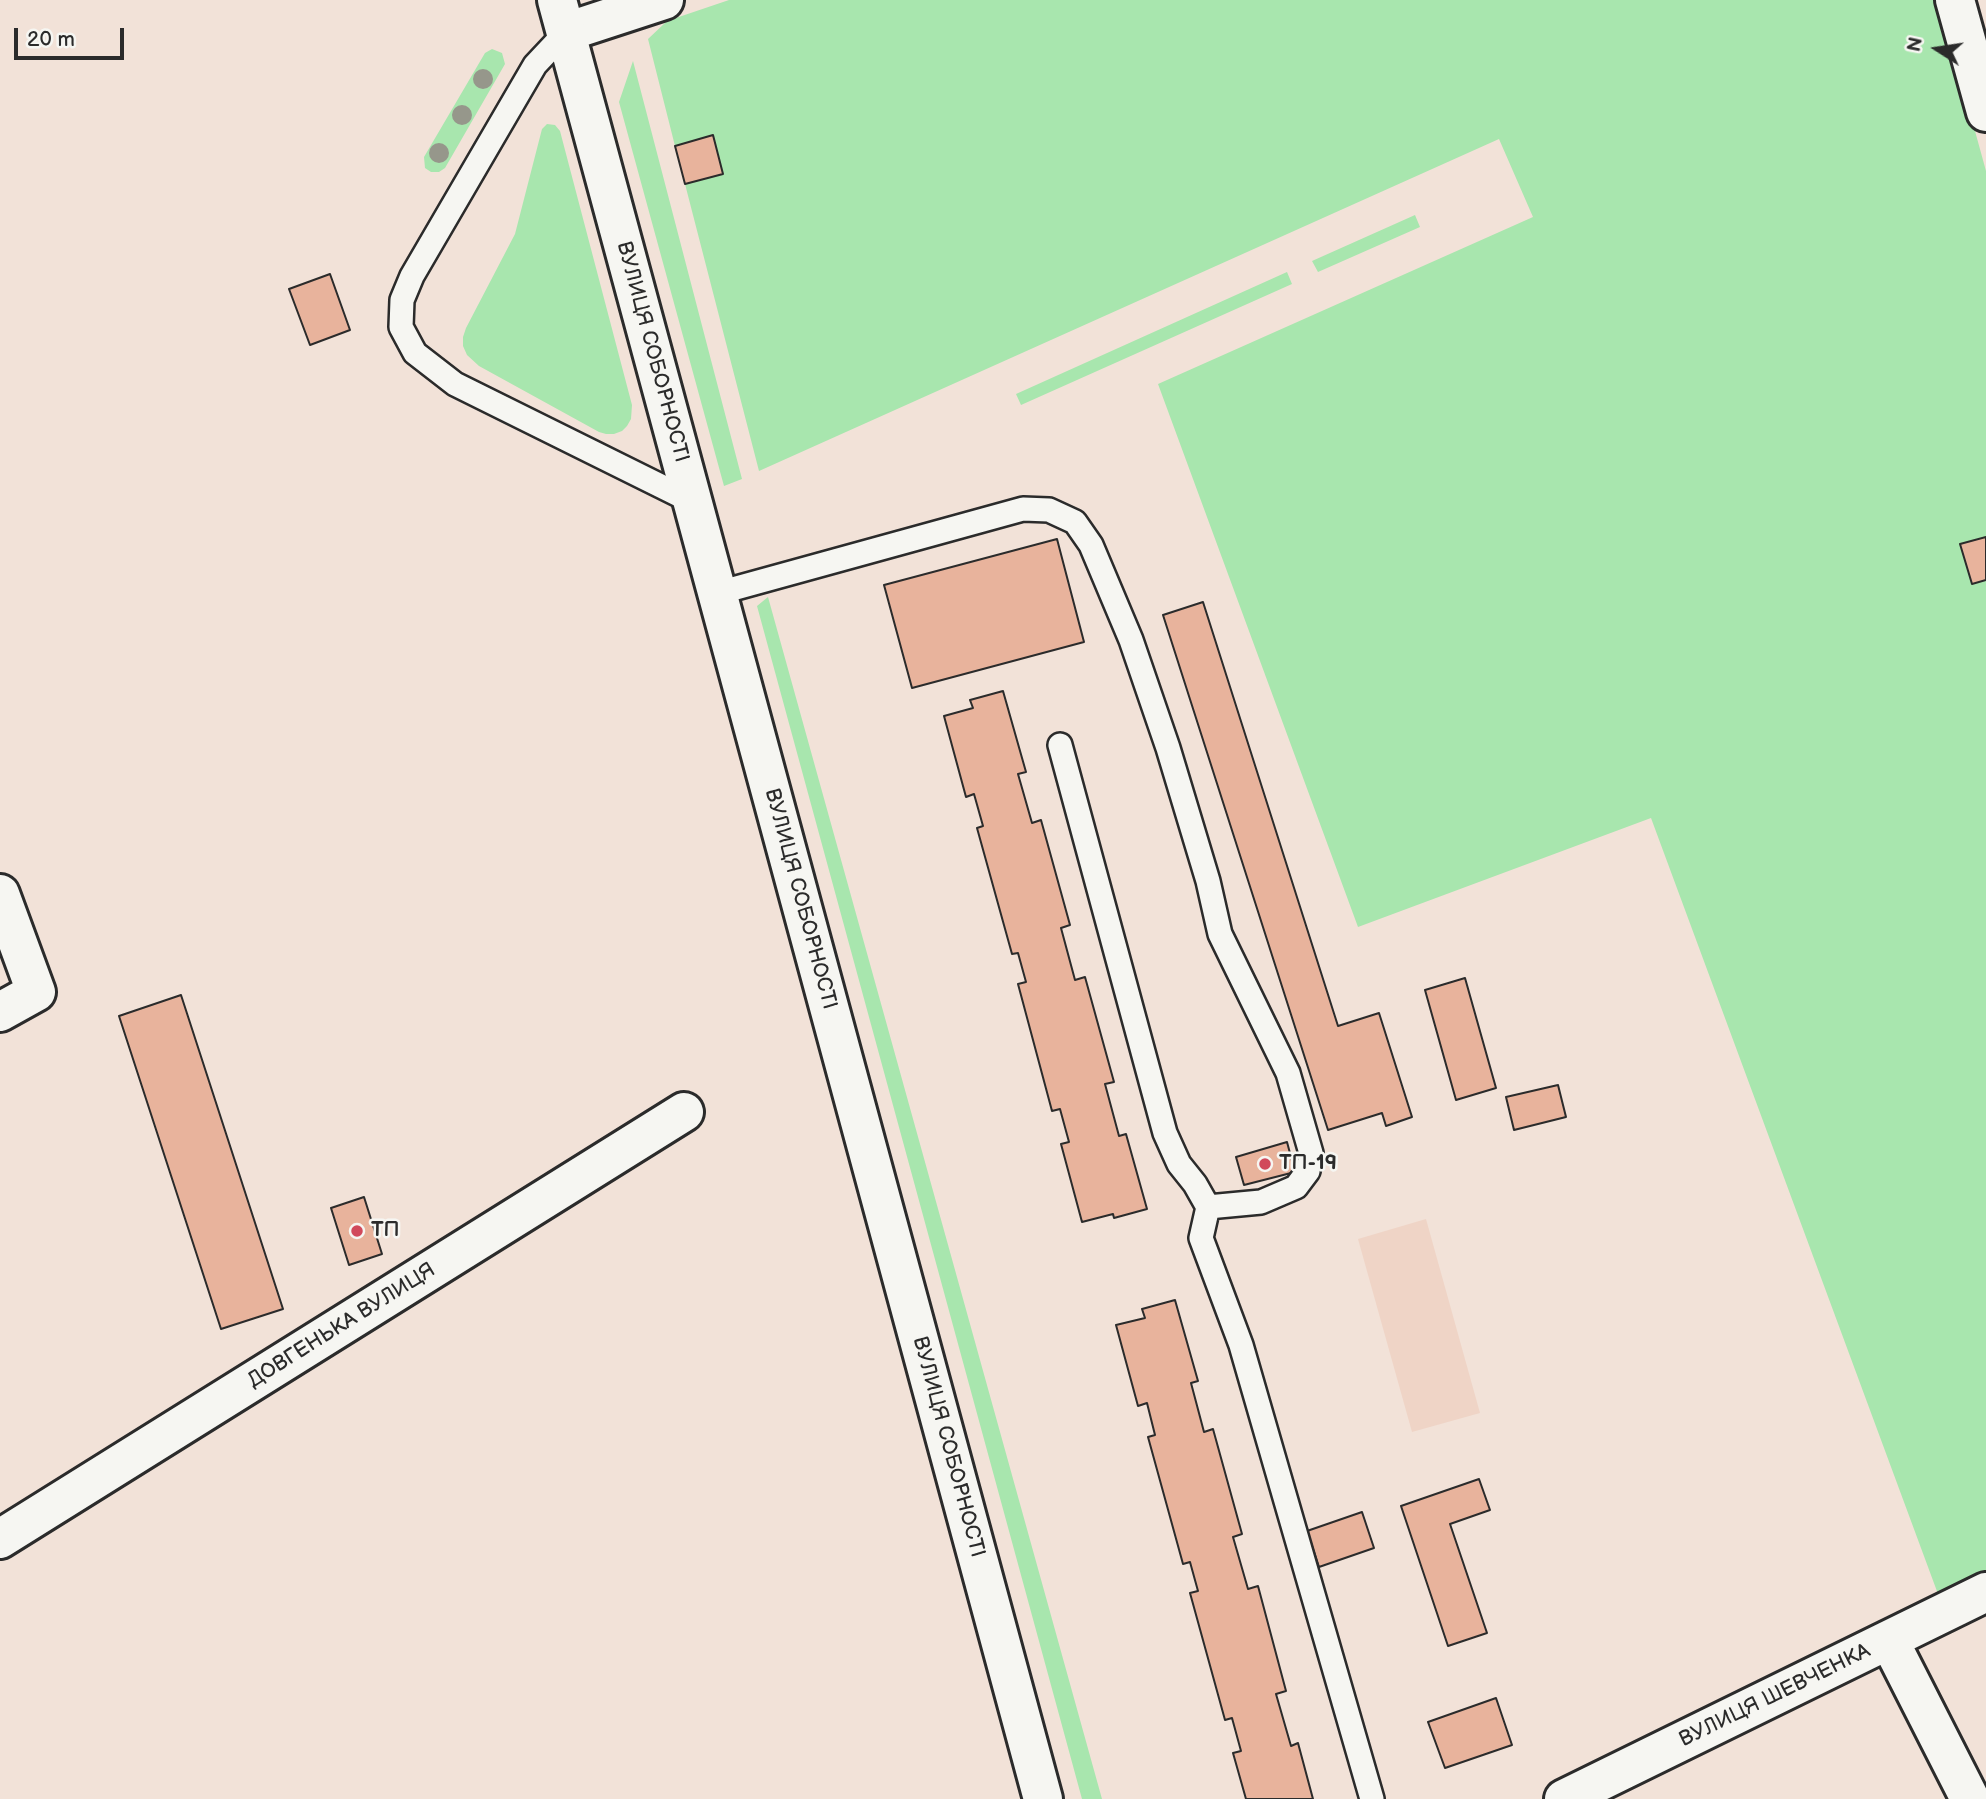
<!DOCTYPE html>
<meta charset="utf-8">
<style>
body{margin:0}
#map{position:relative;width:1986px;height:1799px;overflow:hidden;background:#f2e2d8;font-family:"Balsamiq Sans",sans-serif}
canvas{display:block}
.north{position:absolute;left:1902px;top:14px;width:70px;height:70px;-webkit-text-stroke:5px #f6f6f2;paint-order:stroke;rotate:282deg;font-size:19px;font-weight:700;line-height:28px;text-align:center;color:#2b2b2b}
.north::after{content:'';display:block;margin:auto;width:24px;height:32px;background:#2b2b2b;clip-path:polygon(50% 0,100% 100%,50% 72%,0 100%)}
.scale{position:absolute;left:14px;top:28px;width:110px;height:32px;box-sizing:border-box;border:4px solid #2b2b2b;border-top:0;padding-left:9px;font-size:21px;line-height:24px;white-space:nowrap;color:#2b2b2b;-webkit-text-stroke:5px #f6f6f2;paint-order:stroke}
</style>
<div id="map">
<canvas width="1986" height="1799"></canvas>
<div class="north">N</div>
<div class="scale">20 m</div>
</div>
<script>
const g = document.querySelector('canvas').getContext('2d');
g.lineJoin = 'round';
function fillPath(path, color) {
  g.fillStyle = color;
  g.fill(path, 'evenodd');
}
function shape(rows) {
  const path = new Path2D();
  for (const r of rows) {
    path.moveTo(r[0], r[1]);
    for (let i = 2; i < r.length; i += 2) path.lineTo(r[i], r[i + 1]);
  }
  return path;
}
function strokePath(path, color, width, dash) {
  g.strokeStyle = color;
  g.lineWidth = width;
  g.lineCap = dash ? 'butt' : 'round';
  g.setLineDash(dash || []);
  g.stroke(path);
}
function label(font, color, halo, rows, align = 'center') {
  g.font = font + ' "Balsamiq Sans",sans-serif';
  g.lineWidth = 5;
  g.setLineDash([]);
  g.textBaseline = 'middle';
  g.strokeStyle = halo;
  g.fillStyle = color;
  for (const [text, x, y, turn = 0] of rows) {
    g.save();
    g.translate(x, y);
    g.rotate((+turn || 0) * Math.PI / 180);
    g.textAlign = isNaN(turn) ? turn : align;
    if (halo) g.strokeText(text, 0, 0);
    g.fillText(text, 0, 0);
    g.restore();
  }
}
fillPath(shape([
 [1426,1219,1480,1413,1412,1432,1358,1239]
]), '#efd4c6');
fillPath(shape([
 [729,0,1939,0,1986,171,1986,1570,1938,1594,1651,818,1358,927,1158,384,1533,217,1499,139,759,471,685,184,723,174,713,135,675,146,648,39,667,21],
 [492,49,502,53,505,64,445,168,439,172,431,172,425,168,424,157,485,53],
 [633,61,742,479,724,486,619,102],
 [547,124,555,125,560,131,632,405,631,419,627,426,622,431,614,434,606,434,599,432,479,366,467,355,463,346,463,337,466,328,515,234,542,129],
 [1415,215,1420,227,1318,272,1312,261],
 [1287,272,1292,284,1021,405,1016,394],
 [768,597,1102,1799,1082,1799,757,606]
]), '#a8e6ae');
const building = shape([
 [713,135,723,174,685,184,675,146,713,135],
 [330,274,350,330,310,345,289,289,330,274],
 [1986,537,1986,580,1972,584,1960,544,1986,537],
 [1057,539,1084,642,912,688,884,585,1057,539],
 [1203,602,1338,1026,1379,1013,1412,1117,1386,1126,1382,1113,1328,1130,1163,615,1203,602],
 [1003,691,1026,772,1018,774,1032,823,1041,820,1070,925,1061,928,1075,980,1085,977,1114,1082,1105,1084,1119,1136,1126,1134,1147,1209,1114,1218,1113,1214,1082,1222,1061,1144,1069,1142,1060,1109,1052,1111,1018,984,1026,982,1018,953,1012,954,977,828,983,826,974,794,966,797,944,716,973,708,970,700,1003,691],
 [1465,978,1496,1088,1456,1100,1425,990,1465,978],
 [181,995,283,1309,221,1329,119,1016,181,995],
 [1558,1085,1566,1117,1514,1130,1506,1097,1558,1085],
 [1287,1142,1295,1172,1244,1185,1236,1157,1287,1142],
 [364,1197,382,1254,349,1265,331,1208,364,1197],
 [1175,1300,1198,1381,1191,1383,1204,1432,1213,1429,1242,1534,1233,1537,1248,1589,1258,1586,1286,1691,1276,1694,1291,1746,1298,1743,1313,1799,1246,1799,1233,1753,1241,1751,1232,1718,1225,1720,1190,1593,1198,1591,1190,1562,1183,1564,1148,1437,1155,1435,1147,1403,1138,1406,1116,1325,1145,1318,1142,1309,1175,1300],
 [1479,1479,1490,1510,1450,1524,1487,1633,1448,1646,1401,1506,1479,1479],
 [1362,1512,1374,1548,1319,1567,1307,1531,1362,1512],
 [1496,1698,1512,1745,1445,1768,1428,1722,1496,1698]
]);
fillPath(building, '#e8b39c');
strokePath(building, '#2b2b2b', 2);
const lane = shape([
 [566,32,535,65,412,276,402,300,401,327,415,353,455,384,693,502],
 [718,593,1023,509,1049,510,1075,522,1091,545,1131,640,1168,748,1208,881,1220,934,1288,1073,1311,1153,1308,1171,1296,1187,1261,1202,1208,1207],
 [1060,745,1165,1133,1179,1164,1195,1184,1208,1207,1201,1238,1241,1345,1372,1799]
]);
const street = shape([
 [1955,0,1986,112],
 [566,32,664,0],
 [0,894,36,992,0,1012],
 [0,1539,684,1112],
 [1889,1640,1970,1799],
 [1564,1799,1986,1592]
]);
const primary = shape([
 [557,0,1043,1799]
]);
strokePath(lane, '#2b2b2b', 28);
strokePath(street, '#2b2b2b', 44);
strokePath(primary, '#2b2b2b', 44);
strokePath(lane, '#f6f6f2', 23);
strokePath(street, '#f6f6f2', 38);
strokePath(primary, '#f6f6f2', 38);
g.fillStyle = '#96978b';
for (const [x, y] of [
 [483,79],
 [462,115],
 [439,153]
]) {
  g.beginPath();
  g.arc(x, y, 10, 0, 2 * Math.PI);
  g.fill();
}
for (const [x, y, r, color] of [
 [1265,1164,7,"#d1495b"],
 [357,1231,7,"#d1495b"]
]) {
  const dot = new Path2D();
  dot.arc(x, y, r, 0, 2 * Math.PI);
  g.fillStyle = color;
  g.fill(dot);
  strokePath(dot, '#f6f6f2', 2.5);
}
label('21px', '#2b2b2b', '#f6f6f2', [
 ["ВУЛИЦЯ СОБОРНОСТІ",652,352,75],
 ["ВУЛИЦЯ СОБОРНОСТІ",800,899,75],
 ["ДОВГЕНЬКА ВУЛИЦЯ",342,1326,-32],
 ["ВУЛИЦЯ СОБОРНОСТІ",948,1447,75],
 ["ВУЛИЦЯ ШЕВЧЕНКА",1775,1696,-26]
]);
label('bold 21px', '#2b2b2b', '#f6f6f2', [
 ["ТП-19",1279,1164],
 ["ТП",371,1231]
], 'left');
</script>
